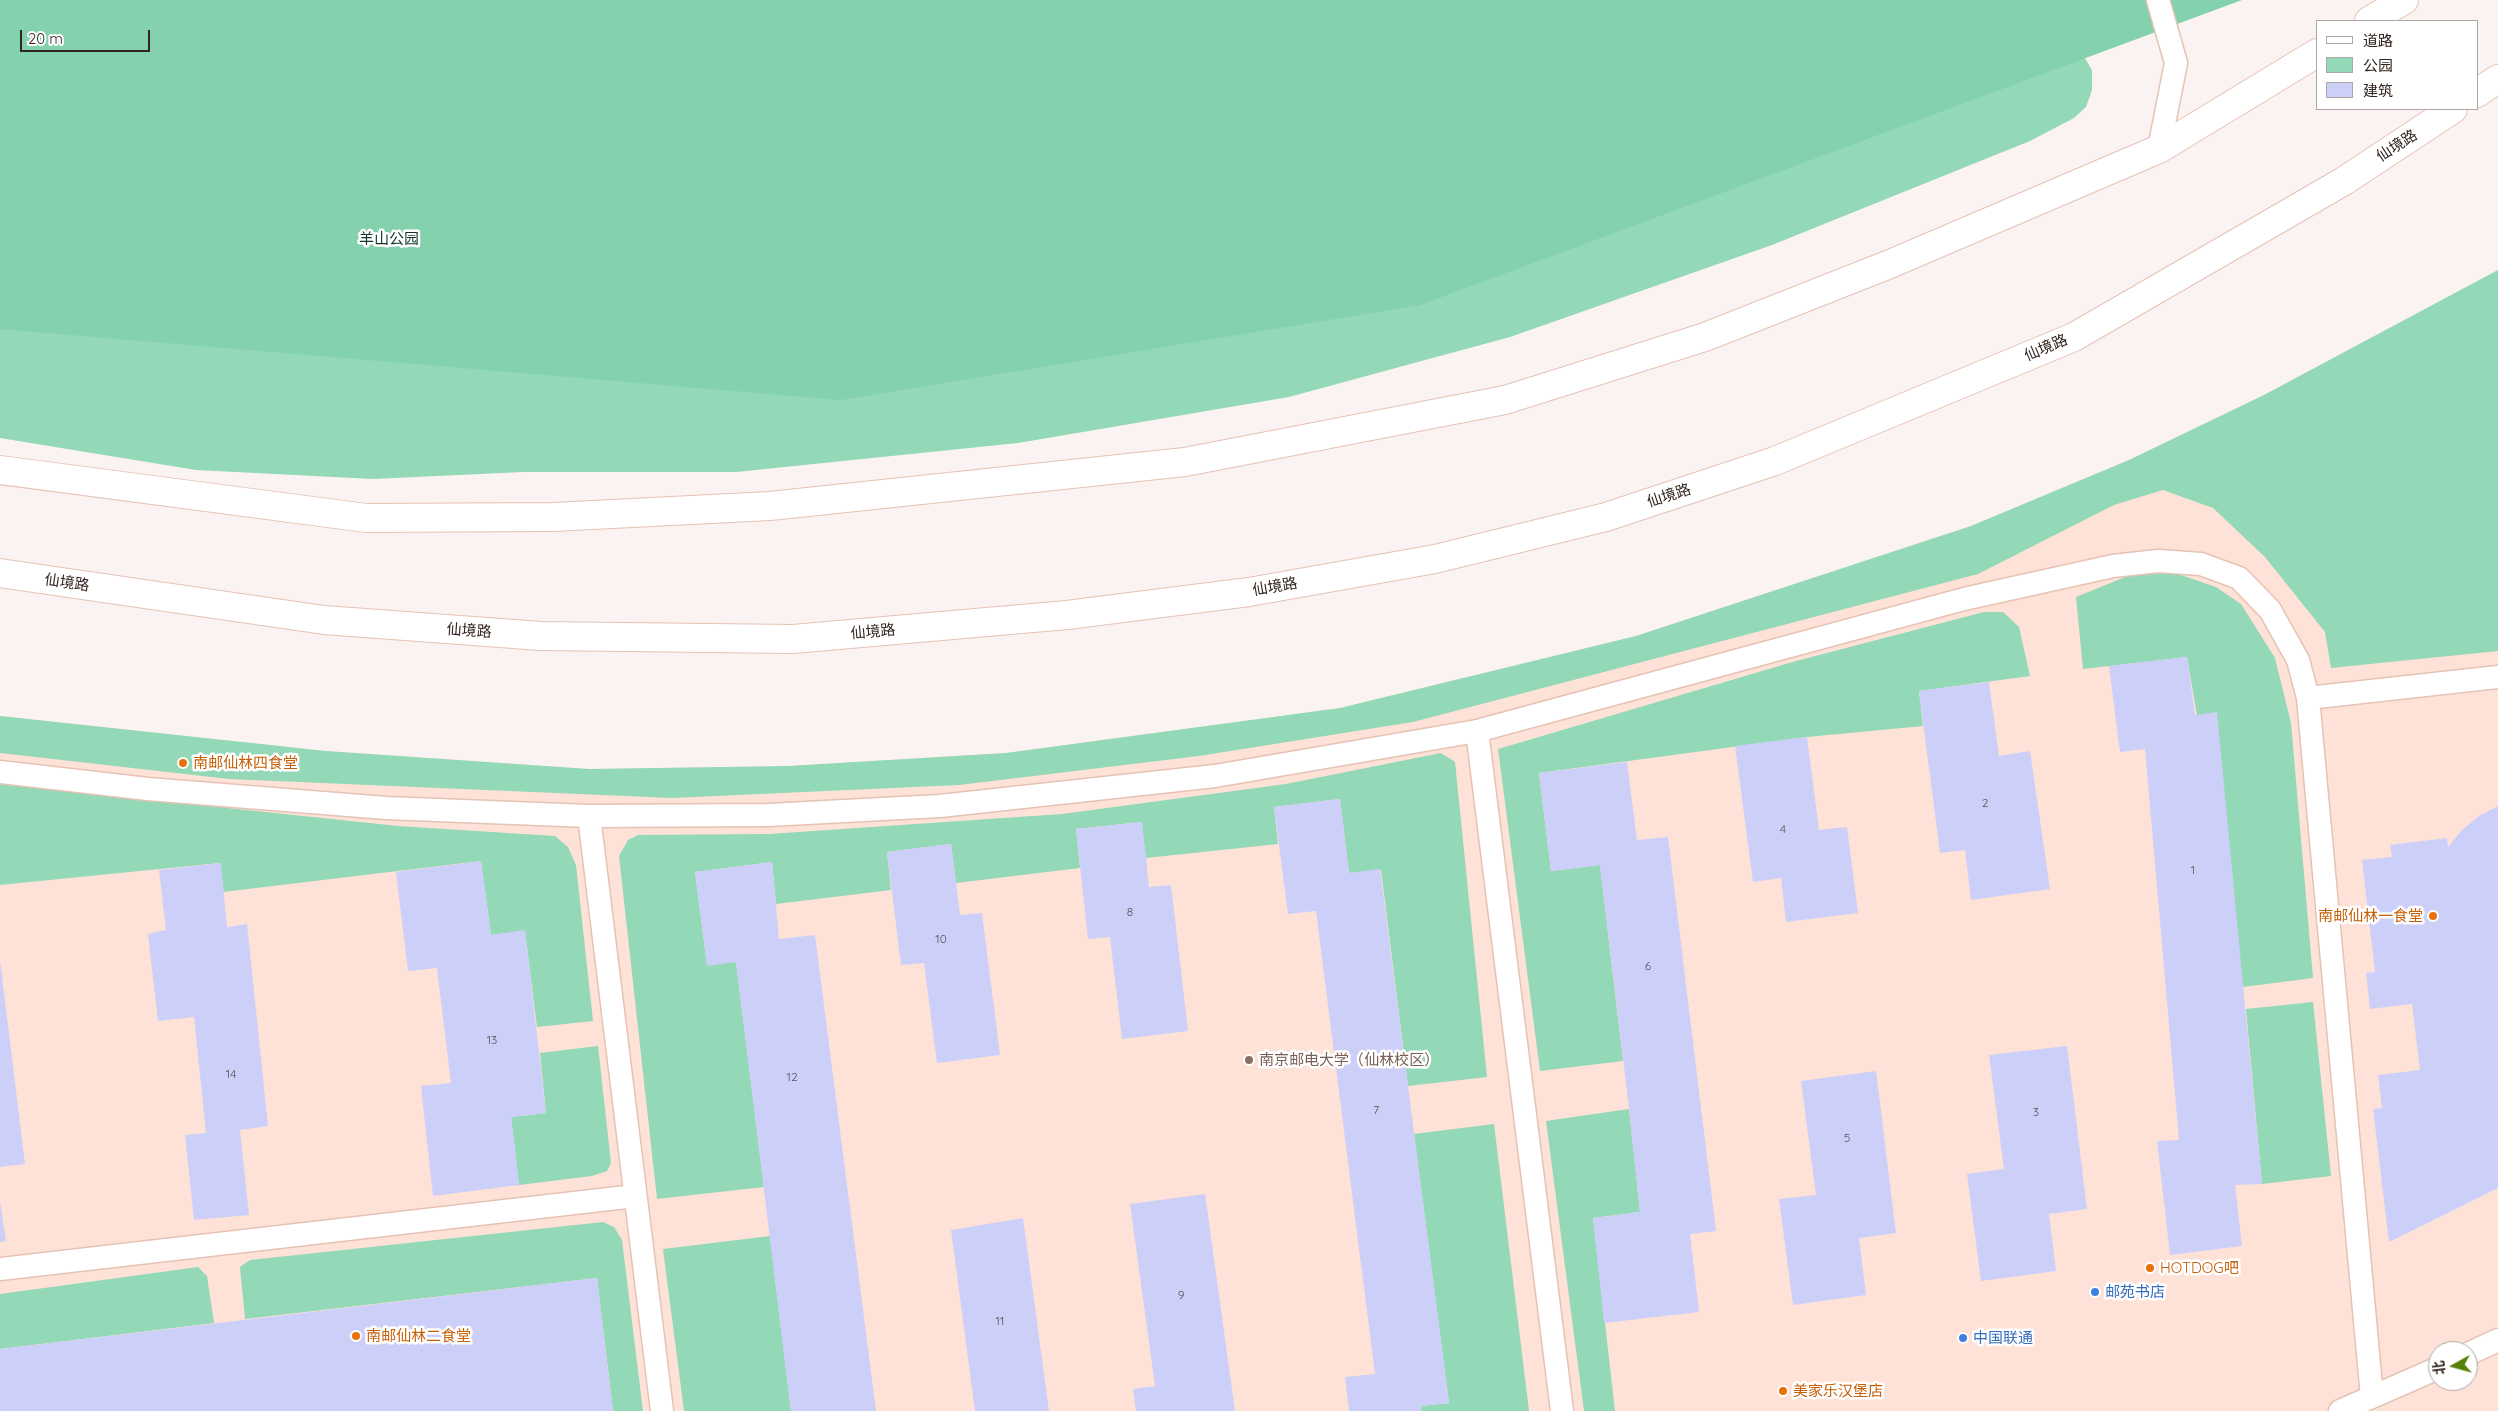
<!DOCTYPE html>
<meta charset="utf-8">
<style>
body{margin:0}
#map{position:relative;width:2498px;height:1411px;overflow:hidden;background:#fbf3f1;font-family:Quicksand,"Noto Sans SC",sans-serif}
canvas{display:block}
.legend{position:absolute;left:2316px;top:20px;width:162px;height:90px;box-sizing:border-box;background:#fff;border:1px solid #ada8a5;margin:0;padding:6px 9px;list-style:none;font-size:15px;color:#32251f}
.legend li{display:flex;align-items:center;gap:10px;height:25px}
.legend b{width:25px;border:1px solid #ada8a5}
.north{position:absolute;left:2428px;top:1341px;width:50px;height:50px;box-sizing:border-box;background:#fff;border:1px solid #ada8a5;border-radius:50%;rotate:263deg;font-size:14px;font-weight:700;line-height:20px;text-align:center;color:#32251f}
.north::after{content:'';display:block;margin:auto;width:18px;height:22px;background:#568107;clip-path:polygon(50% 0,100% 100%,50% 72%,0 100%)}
.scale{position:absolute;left:20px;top:30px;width:130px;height:22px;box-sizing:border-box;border:2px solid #32251f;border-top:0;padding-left:6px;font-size:15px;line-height:18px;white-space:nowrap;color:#32251f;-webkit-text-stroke:4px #fff;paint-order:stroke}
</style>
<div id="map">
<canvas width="2498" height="1411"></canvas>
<ul class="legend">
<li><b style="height:6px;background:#fff"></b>道路</li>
<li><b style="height:14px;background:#93d8b7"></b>公园</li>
<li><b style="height:14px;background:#ccd0f9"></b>建筑</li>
</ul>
<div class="north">北</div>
<div class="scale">20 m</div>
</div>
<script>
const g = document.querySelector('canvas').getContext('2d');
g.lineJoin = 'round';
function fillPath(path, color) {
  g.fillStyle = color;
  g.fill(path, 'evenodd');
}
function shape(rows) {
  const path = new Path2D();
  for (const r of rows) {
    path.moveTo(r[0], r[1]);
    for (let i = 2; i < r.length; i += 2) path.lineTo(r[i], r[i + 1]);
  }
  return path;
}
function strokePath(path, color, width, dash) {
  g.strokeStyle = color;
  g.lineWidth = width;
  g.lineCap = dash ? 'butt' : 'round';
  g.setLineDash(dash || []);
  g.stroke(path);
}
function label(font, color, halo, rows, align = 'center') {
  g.font = font + ' Quicksand,"Noto Sans SC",sans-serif';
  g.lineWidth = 5;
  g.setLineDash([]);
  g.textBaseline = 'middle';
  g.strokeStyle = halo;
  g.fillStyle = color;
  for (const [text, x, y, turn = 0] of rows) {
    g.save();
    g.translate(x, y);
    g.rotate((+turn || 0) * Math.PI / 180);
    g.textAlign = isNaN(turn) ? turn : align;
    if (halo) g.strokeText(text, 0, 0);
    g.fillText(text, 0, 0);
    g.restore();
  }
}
fillPath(shape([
 [2498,270,2498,1411,0,1411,0,716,326,751,589,769,788,766,1006,753,1340,708,1636,636,1971,526,2129,460,2264,395],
 [2438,1351,2468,1351,2468,1381,2438,1381]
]), '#fee2d8');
fillPath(shape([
 [0,0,2050,0,2092,70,2092,90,2086,107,2074,118,2030,141,1772,245,1510,337,1289,397,1018,443,736,472,523,472,373,479,196,470,0,438],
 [2498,270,2498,651,2331,668,2325,632,2265,557,2213,508,2163,490,2114,505,1978,574,1413,722,1199,756,959,785,672,798,229,779,0,753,0,716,326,751,589,769,788,766,1006,753,1340,708,1636,636,1971,526,2129,460,2264,395],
 [2135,573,2178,574,2216,587,2241,604,2275,658,2291,723,2313,978,2243,987,2187,657,2083,669,2076,597],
 [1984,612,2003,612,2019,627,2030,676,1919,691,1923,726,1807,737,1539,773,1551,871,1600,865,1623,1061,1540,1071,1498,749,1796,661],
 [1441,753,1455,762,1487,1077,1408,1086,1381,870,1349,873,1340,799,1274,807,1278,844,1146,858,1141,822,1076,829,1080,868,956,883,951,844,887,852,891,890,776,904,772,862,695,872,707,965,736,962,764,1187,657,1199,619,856,628,840,638,835,769,834,1062,814,1286,784],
 [0,784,398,826,555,836,568,847,576,865,593,1021,537,1027,525,931,491,935,481,861,223,892,220,863,0,885],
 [2313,1002,2331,1176,2262,1184,2246,1009],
 [598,1046,611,1163,607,1171,592,1176,519,1185,511,1117,546,1113,540,1053],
 [1629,1109,1640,1212,1593,1218,1615,1411,1584,1411,1546,1121],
 [1494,1124,1529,1411,1422,1411,1421,1406,1449,1403,1414,1134],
 [603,1222,614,1227,622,1240,643,1411,613,1411,597,1278,245,1319,240,1267,250,1260],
 [770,1236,791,1411,684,1411,663,1249],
 [198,1267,207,1276,214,1323,0,1349,0,1294]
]), '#93d8b7');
fillPath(shape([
 [0,0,2242,0,1420,305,841,400,0,329]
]), '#83d2ad');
fillPath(shape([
 [2187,657,2195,715,2217,712,2262,1184,2235,1185,2242,1246,2170,1255,2157,1141,2179,1140,2145,749,2120,752,2109,666],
 [1989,682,1999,756,2030,751,2050,889,1971,900,1965,850,1940,853,1919,691],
 [1807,737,1819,830,1847,827,1858,913,1786,922,1781,878,1753,882,1735,746],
 [1627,762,1637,840,1668,837,1716,1231,1690,1234,1699,1312,1604,1323,1593,1218,1640,1212,1629,1109,1600,865,1551,871,1539,773],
 [1340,799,1349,873,1380,869,1449,1403,1421,1406,1422,1411,1349,1411,1345,1377,1375,1374,1316,911,1288,914,1274,807],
 [2498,806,2498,1188,2389,1242,2373,1109,2382,1108,2378,1075,2420,1070,2412,1004,2370,1009,2366,973,2375,972,2362,860,2392,857,2390,845,2447,838,2448,847,2462,830,2479,816],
 [1142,822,1149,887,1171,885,1188,1031,1122,1039,1110,937,1088,939,1076,829],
 [951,844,960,915,982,913,1000,1055,937,1063,924,963,901,965,887,852],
 [481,861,491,935,525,930,546,1113,511,1117,519,1185,433,1196,421,1086,451,1083,437,968,408,971,396,872],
 [772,862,779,939,815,935,876,1411,791,1411,736,962,707,966,695,872],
 [221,863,227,927,247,924,268,1126,240,1130,249,1215,194,1220,185,1135,206,1133,194,1017,158,1021,148,934,166,930,159,870],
 [0,960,25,1164,0,1167],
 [2067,1046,2087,1209,2049,1214,2056,1271,1981,1281,1967,1174,2004,1169,1989,1055],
 [1876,1071,1896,1233,1859,1238,1866,1295,1793,1305,1779,1199,1816,1195,1801,1081],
 [1205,1194,1235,1411,1136,1411,1133,1389,1155,1386,1130,1204],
 [0,1201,6,1241,0,1242],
 [1023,1218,1049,1411,975,1411,951,1230],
 [597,1278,613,1411,0,1411,0,1349]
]), '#ccd0f9');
const lane = shape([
 [2158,0,2176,63,2159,149],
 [2308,698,2498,677],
 [1477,731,1562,1411],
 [0,772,148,789,386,808,589,816,768,815,940,806,1215,776,1477,731,1964,599,2113,566,2158,561,2201,564,2239,578,2270,610,2298,660,2308,698,2372,1397],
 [589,816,662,1411],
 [0,1269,635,1196],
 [2468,1354,2498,1340],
 [2340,1411,2438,1368]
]);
const secondary = shape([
 [2369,21,2404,0],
 [2477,93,2498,79],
 [0,470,366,518,553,517,770,506,1185,462,1505,400,1705,337,1890,264,2159,149,2317,53],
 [0,573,324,620,541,636,793,639,1067,615,1249,592,1435,559,1606,517,1775,461,2074,337,2344,181,2453,109]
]);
strokePath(lane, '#e6c2b4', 25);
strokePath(secondary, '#e6c2b4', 30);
strokePath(lane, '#fff', 22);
strokePath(secondary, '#fff', 28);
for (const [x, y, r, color] of [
 [183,763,5,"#e8710a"],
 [2433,916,5,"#e8710a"],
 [1249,1060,5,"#8d6e63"],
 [2150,1268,5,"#e8710a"],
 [2095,1292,5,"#3f7fe0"],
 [356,1336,5,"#e8710a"],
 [1963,1338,5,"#3f7fe0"],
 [1783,1391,5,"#e8710a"]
]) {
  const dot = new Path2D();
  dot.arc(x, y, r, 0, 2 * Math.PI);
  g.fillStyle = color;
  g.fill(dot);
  strokePath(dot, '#fff', 2);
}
label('12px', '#585056', null, [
 ["2",1985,803],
 ["4",1783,829],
 ["1",2193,870],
 ["8",1130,912],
 ["10",941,939],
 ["6",1648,966],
 ["13",492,1040],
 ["14",231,1074],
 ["12",792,1077],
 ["7",1376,1110],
 ["3",2036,1112],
 ["5",1847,1138],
 ["9",1181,1295],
 ["11",1000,1321]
]);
label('15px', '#32251f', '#fff', [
 ["仙境路",2397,146,-33],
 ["仙境路",2046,348,-23],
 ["仙境路",1669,496,-18],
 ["仙境路",67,583,8],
 ["仙境路",1275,587,-10],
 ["仙境路",469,631,4],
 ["仙境路",873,632,-5]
]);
label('15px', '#123627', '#fff', [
 ["羊山公园",389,239]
]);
label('15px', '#c56008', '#fff', [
 ["南邮仙林四食堂",193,763],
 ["南邮仙林一食堂",2423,916,"right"],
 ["HOTDOG吧",2160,1268],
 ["南邮仙林二食堂",366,1336],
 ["美家乐汉堡店",1793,1391]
], 'left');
label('15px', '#785e54', '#fff', [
 ["南京邮电大学（仙林校区）",1259,1060]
], 'left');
label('15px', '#366cbe', '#fff', [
 ["邮苑书店",2105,1292],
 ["中国联通",1973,1338]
], 'left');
</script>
